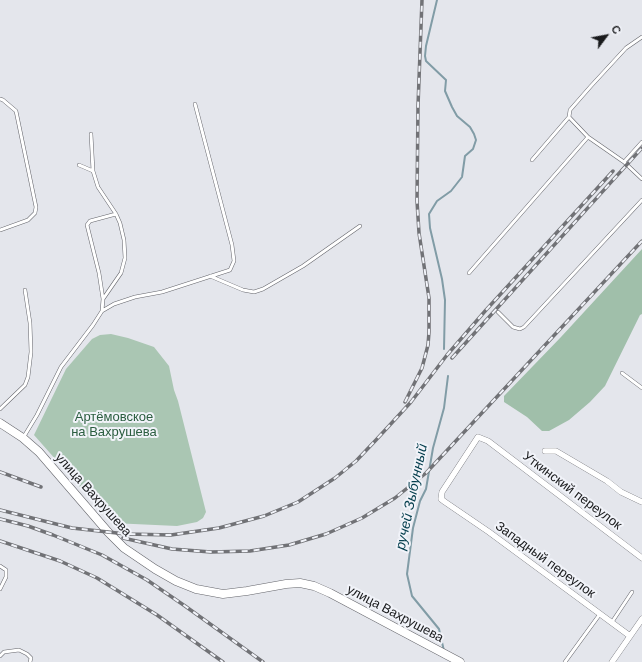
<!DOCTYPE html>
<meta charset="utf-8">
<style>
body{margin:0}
#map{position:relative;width:642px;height:662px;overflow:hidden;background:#e4e6ec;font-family:Helvetica,sans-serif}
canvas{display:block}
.north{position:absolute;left:586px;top:16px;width:40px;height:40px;-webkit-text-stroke:3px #f1f3f9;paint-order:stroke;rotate:58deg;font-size:11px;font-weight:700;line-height:16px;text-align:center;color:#191a1c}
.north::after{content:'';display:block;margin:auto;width:14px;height:18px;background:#191a1c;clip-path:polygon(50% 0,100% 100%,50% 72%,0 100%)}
</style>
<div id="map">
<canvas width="642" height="662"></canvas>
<div class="north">С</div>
</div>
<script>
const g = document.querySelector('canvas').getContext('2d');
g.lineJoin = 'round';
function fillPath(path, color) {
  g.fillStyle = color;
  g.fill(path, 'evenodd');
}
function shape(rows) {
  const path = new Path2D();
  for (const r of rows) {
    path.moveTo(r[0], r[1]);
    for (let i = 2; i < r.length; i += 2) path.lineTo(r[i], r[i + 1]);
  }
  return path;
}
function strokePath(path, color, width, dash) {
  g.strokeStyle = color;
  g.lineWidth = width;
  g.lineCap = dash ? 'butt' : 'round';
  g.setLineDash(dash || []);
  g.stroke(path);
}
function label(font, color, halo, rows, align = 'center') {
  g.font = font + ' Helvetica,sans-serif';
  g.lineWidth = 4;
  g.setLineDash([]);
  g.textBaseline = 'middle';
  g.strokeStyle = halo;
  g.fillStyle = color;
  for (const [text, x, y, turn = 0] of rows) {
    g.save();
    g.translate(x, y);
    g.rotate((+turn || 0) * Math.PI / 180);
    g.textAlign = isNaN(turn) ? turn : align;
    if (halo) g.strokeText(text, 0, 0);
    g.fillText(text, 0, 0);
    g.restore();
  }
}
fillPath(shape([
 [111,334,128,338,154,347,169,366,174,390,178,401,206,512,203,518,197,522,177,526,112,523,34,435,66,369,92,339,100,335]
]), '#aac6b3');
fillPath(shape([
 [642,249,642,314,640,315,605,386,590,402,569,420,549,431,542,431,527,417,504,402,504,396,561,337]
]), '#a0bfaa');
strokePath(shape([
 [437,0,426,46,425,56,426,61,446,80,445,91,452,107,457,116,470,127,474,134,476,140,473,149,465,156,462,177,451,191,437,201,429,214,430,228,442,279,445,300,444,349],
 [444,651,439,629,412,596,407,574,413,528,420,501,426,489,433,448,444,408,448,376]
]), '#819ca6', 2);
const lane = shape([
 [0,99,3,100,16,111,36,207,35,213,28,220,0,230],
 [569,117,588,137,624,162,642,179],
 [91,134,93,171],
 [532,160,569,117,570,110,591,86,626,48,642,37],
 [624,162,642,142],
 [469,273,588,137],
 [210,276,243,290,254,292,263,289,303,266,360,226],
 [103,299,99,273,87,225,90,221,116,214],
 [102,311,114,304,135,297,162,292,230,270,234,261,232,245,195,104],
 [498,312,513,327,520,329,524,327,642,200],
 [622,373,642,388],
 [0,409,25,385,28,377,31,352,30,323,25,290],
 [23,438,37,415,61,367,93,325,102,311,103,299,121,273,125,258,124,240,120,223,116,214,98,187,93,171,79,165],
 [0,566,6,570,6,577,0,589],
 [612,622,632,592],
 [0,656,4,652,19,650,27,654,31,658,30,662],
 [565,662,600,614]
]);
const street = shape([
 [545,451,556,451,607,481,621,492,642,502],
 [630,636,489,532,445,502,441,499,442,492,478,437,488,441,642,558],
 [612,662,642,619]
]);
const secondary = shape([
 [0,423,23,438,39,452,108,532,124,548,155,569,176,581,196,589,223,594,247,591,286,584,300,583,314,586,330,593,460,662]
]);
strokePath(lane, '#64656b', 4);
strokePath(street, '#64656b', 6);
strokePath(secondary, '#64656b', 9);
strokePath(lane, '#fff', 3);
strokePath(street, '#fff', 5.5);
strokePath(secondary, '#fff', 8);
const rail = shape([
 [452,358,642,148],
 [405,402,422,368,428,345,429,332,429,298,419,233,417,201,418,106,422,0],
 [0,472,41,487],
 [0,510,72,528,126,534,171,535,219,528,264,516,298,502,335,478,356,461,376,440,411,402,447,355,486,310,613,171],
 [0,519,28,526,53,535,102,555,147,580,185,606,263,662],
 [123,538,172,549,211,552,250,551,289,545,326,534,362,518,395,498,426,473,642,241],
 [0,541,60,561,97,578,157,615,223,662]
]);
strokePath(rail, '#717276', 3.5);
strokePath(rail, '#f1f3f9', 2, [6]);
label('13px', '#2a5d3f', '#f1f3f9', [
 ["Артёмовское",114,417],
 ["на Вахрушева",114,432]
]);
label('13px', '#191a1c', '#f1f3f9', [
 ["Уткинский переулок",572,491,37],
 ["улица Вахрушева",93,495,48],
 ["Западный переулок",545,560,36],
 ["улица Вахрушева",395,614,28]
]);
label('italic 14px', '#07404f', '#f1f3f9', [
 ["ручей Зыбунный",412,497,-78]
]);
</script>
